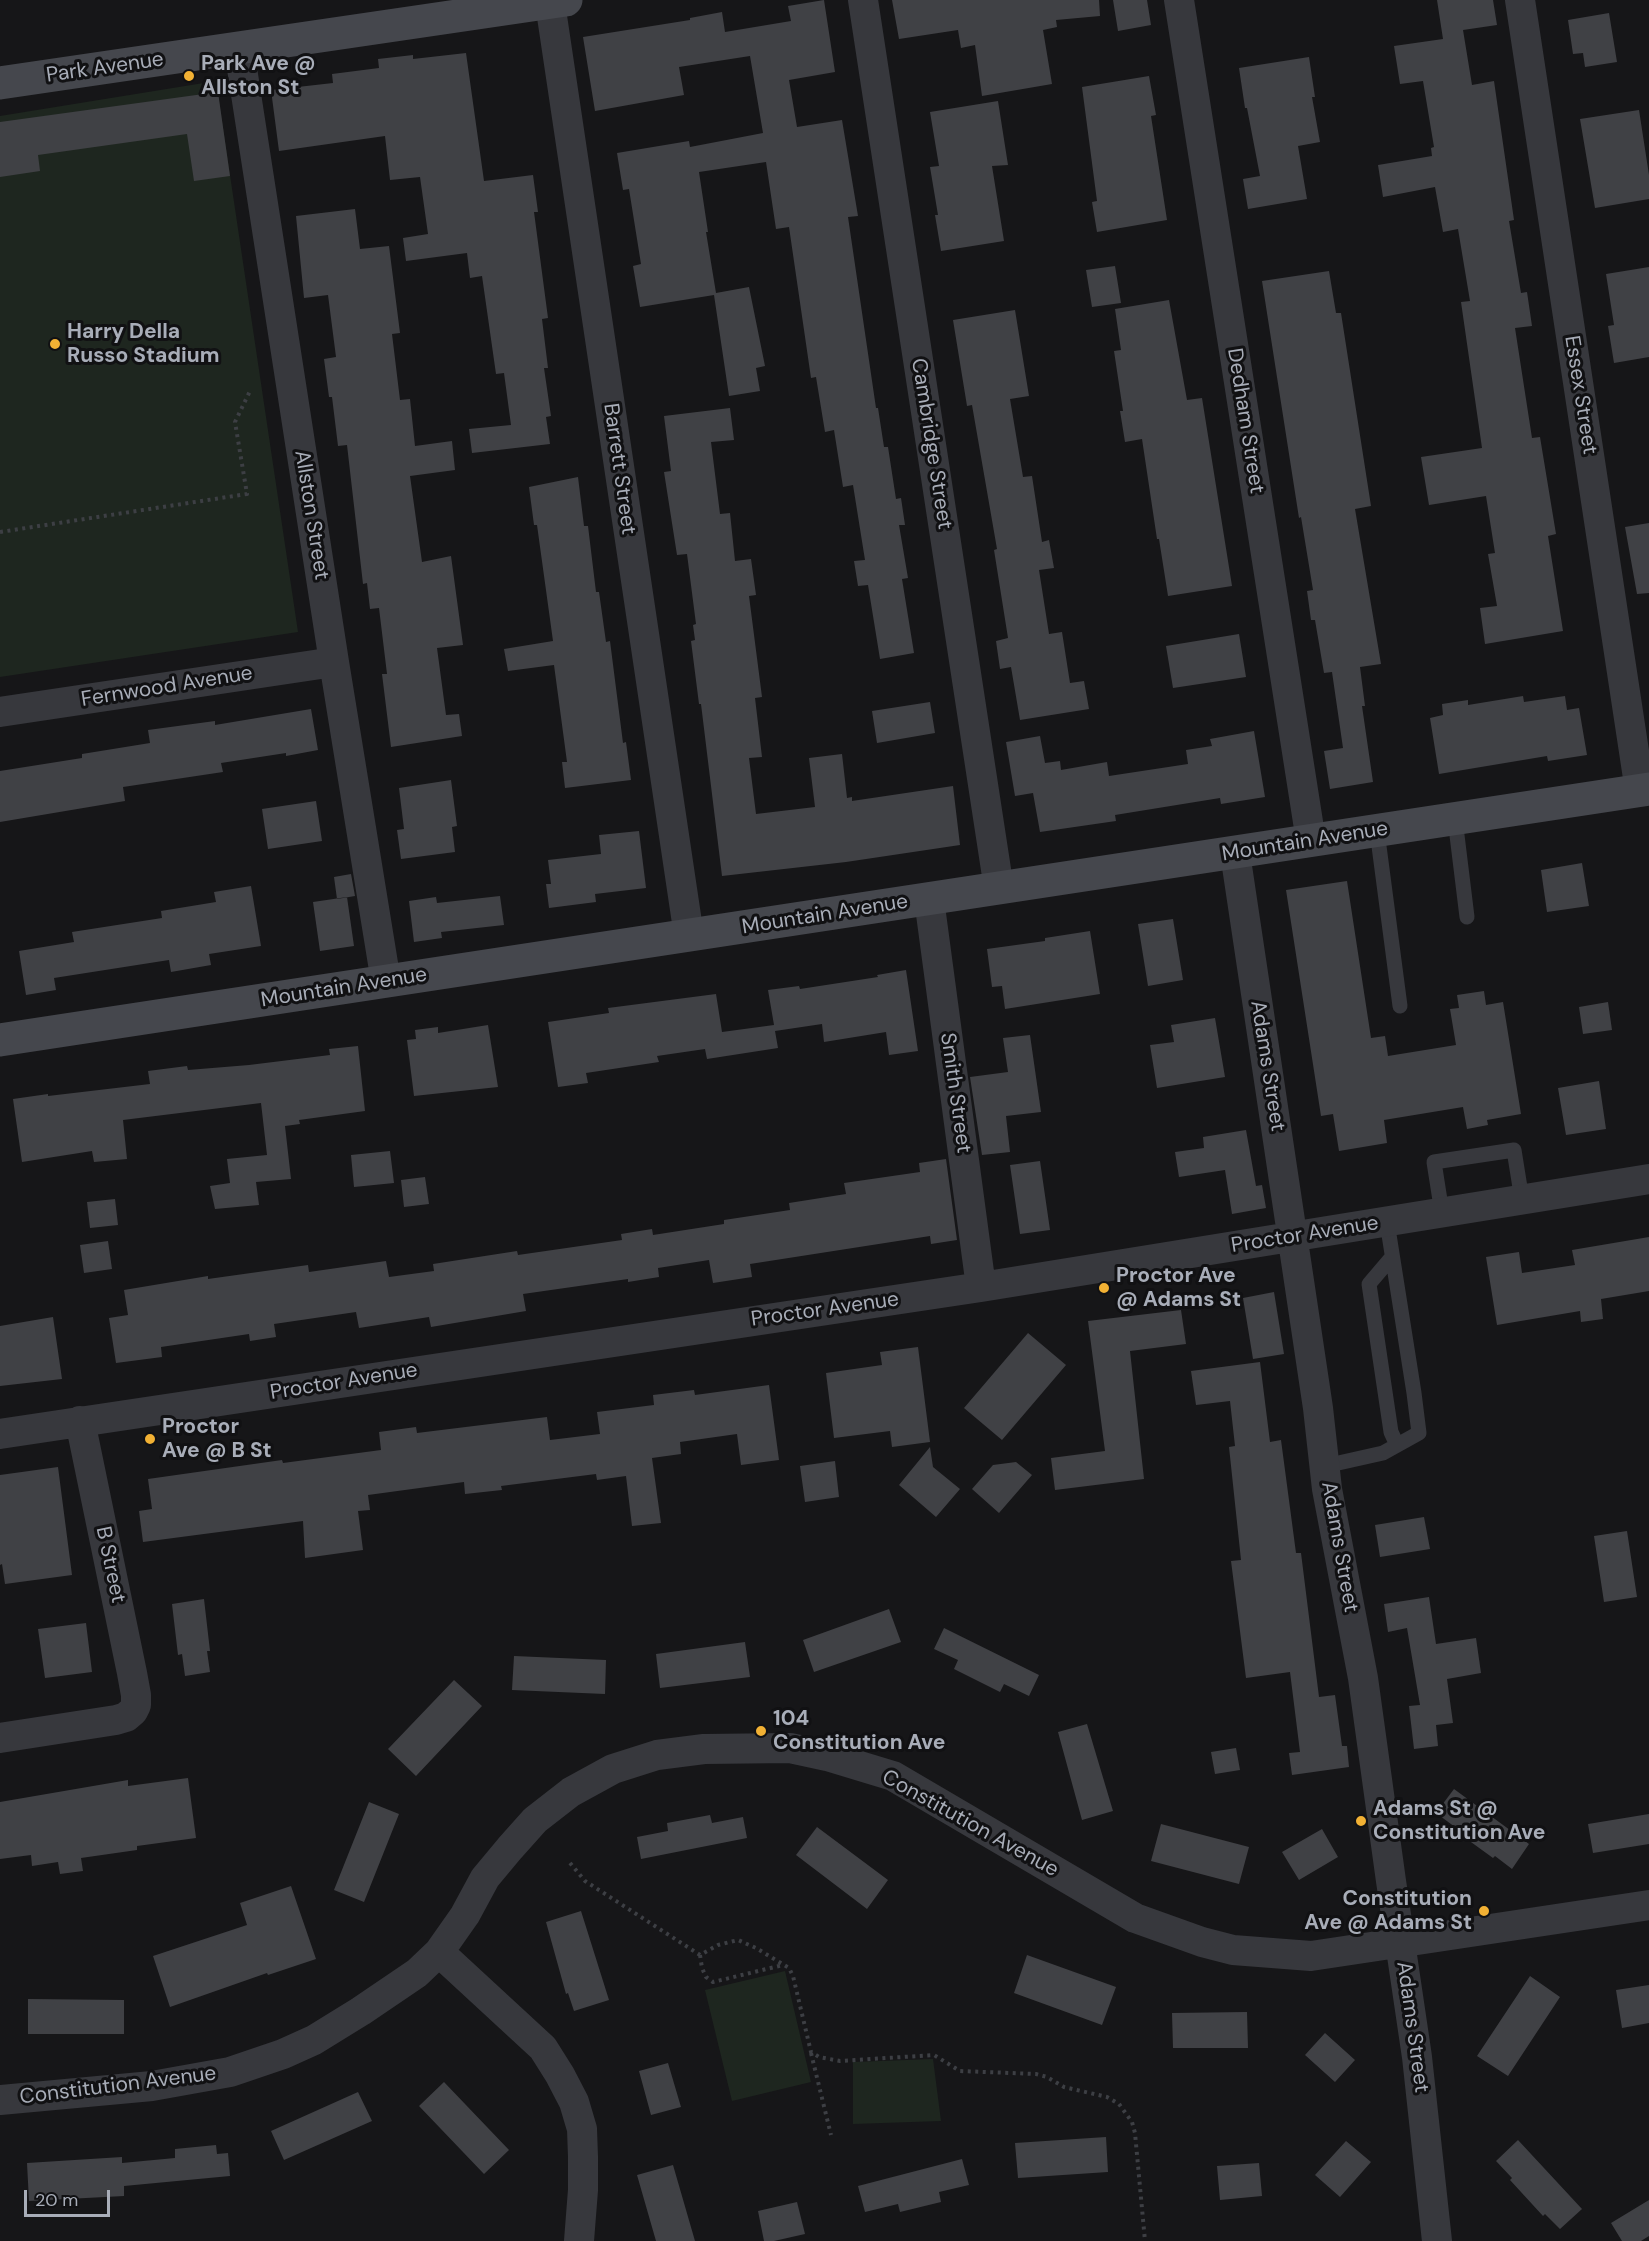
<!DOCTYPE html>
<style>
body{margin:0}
#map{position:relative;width:1649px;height:2241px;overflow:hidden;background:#161618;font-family:"DM Sans",sans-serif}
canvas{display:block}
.scale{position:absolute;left:24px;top:2190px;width:86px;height:27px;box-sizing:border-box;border:3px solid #a8adb8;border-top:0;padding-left:8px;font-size:18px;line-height:21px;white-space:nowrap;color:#a8adb8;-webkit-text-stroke:4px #111113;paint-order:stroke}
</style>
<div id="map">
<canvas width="1649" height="2241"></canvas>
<div class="scale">20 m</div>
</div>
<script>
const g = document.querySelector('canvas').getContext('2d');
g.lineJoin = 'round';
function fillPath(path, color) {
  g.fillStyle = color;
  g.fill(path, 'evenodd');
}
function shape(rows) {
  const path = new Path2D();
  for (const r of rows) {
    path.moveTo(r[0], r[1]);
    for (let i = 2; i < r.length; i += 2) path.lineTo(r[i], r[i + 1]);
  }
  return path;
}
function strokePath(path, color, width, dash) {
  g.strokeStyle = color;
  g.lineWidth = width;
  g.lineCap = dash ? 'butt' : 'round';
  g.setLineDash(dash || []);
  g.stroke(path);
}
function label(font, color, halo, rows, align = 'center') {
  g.font = font + ' "DM Sans",sans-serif';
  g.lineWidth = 6;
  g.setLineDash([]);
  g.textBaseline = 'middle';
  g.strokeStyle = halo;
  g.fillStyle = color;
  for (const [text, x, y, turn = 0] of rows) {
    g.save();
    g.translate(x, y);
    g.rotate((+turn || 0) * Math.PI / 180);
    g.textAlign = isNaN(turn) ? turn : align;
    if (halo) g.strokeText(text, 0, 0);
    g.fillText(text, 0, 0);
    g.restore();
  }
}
fillPath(shape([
 [216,81,298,632,0,677,0,116],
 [785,1971,811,2082,732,2101,705,1990],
 [933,2059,941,2121,853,2124,853,2062]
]), '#1e261f');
fillPath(shape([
 [824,0,835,72,789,80,797,127,842,120,858,216,848,217,876,408,878,408,884,447,888,447,896,499,901,498,905,525,899,525,908,578,902,579,914,653,880,659,868,585,858,586,854,561,865,560,853,485,843,487,834,430,825,432,816,377,811,378,789,227,776,229,766,162,699,172,708,232,706,232,716,293,749,287,765,366,756,368,760,391,729,396,714,295,640,307,633,266,641,264,629,189,623,190,617,153,689,141,690,147,763,133,750,56,679,67,684,95,595,111,583,37,690,20,690,18,722,12,725,32,791,21,788,6],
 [892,0,1099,0,1100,16,1056,20,1057,27,1043,30,1052,84,982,96,975,45,961,48,958,30,899,39],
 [1113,0,1147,0,1151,25,1118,31],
 [1437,0,1493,0,1497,25,1463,30,1472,85,1494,81,1514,220,1509,221,1521,293,1527,292,1532,326,1515,328,1532,438,1540,437,1556,534,1548,536,1563,631,1485,644,1480,608,1497,606,1488,554,1495,553,1486,496,1429,505,1421,457,1482,448,1461,302,1470,301,1458,229,1443,232,1435,187,1383,197,1378,165,1432,156,1431,148,1434,147,1423,81,1400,84,1394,46,1443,39],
 [1609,13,1617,62,1585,67,1583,53,1573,54,1568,20],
 [466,53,484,181,533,175,538,212,534,212,548,318,542,319,548,368,544,368,551,416,546,417,550,444,472,453,469,429,511,425,504,373,496,374,482,276,470,278,467,253,406,261,403,238,428,234,420,177,390,180,385,136,279,151,271,90,333,83,332,74,379,68,378,59,413,55,413,59],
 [1309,57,1315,97,1312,97,1320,142,1298,146,1307,199,1248,209,1243,179,1260,176,1247,108,1245,108,1239,68],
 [1149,76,1156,115,1151,116,1167,220,1097,232,1092,202,1097,201,1082,87],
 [218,92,230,176,194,181,187,134,38,155,40,171,0,177,0,122],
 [998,101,1008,165,992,166,1004,241,941,251,935,215,938,215,930,167,939,166,930,112],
 [1639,110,1649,175,1649,199,1595,208,1580,119],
 [355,209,360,249,389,246,400,333,392,334,400,400,410,399,415,446,452,441,455,470,410,476,422,562,451,556,463,645,437,648,446,715,459,714,462,736,391,747,382,674,387,674,379,608,370,609,367,583,363,584,347,445,338,446,332,397,329,397,324,359,336,357,328,295,304,298,296,216],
 [1115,266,1121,303,1092,307,1086,270],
 [1649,267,1649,357,1614,363,1608,326,1614,325,1606,274],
 [1329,271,1336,313,1341,313,1371,506,1355,509,1381,664,1360,667,1365,706,1362,706,1373,782,1330,789,1324,751,1343,748,1332,672,1324,673,1315,620,1311,620,1307,591,1313,590,1301,517,1299,518,1262,281],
 [1169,300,1187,400,1202,398,1232,586,1168,596,1159,539,1157,539,1142,439,1125,442,1120,411,1123,411,1114,351,1121,350,1115,309],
 [1015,310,1029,396,1010,399,1023,477,1032,476,1042,542,1049,540,1054,568,1039,570,1049,634,1062,632,1070,683,1084,681,1089,709,1020,720,1011,667,1000,669,996,641,1008,638,994,550,997,549,972,405,967,406,953,320],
 [730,408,734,440,711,442,720,514,730,513,735,561,751,559,756,595,749,596,762,697,755,698,762,757,749,758,756,814,815,807,809,758,842,754,847,798,852,797,852,801,953,786,960,845,846,862,722,876,701,704,699,704,691,641,695,640,693,625,696,624,687,554,677,555,664,472,671,471,664,416],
 [578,477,584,526,588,526,596,592,599,592,606,642,610,641,623,743,626,742,631,780,565,788,562,762,567,762,554,665,508,671,504,649,553,641,537,525,534,525,529,487],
 [1649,523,1649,593,1637,594,1625,527],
 [1239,634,1246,677,1173,688,1166,646],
 [1523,696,1524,702,1565,696,1567,710,1579,708,1587,755,1548,761,1547,756,1439,774,1430,718,1443,715,1442,704,1468,700,1468,705],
 [930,702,935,733,877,743,872,711],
 [311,709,318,750,286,756,286,753,221,763,223,772,123,787,125,801,0,822,0,771,82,758,82,754,150,743,148,730,215,721,215,725],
 [1254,731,1265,797,1221,804,1220,798,1115,815,1116,821,1040,832,1033,793,1015,796,1006,742,1040,736,1045,763,1060,761,1061,770,1107,762,1109,776,1188,764,1186,750,1212,746,1210,739],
 [451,780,457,826,452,827,455,852,401,859,397,830,404,829,399,788],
 [316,801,322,841,268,849,262,809],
 [639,831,646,888,595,894,596,902,549,908,546,884,551,884,548,860,601,854,599,835],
 [1582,863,1589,906,1547,912,1541,870],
 [351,874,355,896,337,899,334,877],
 [1347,881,1371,1038,1385,1036,1388,1056,1456,1045,1450,1009,1459,1008,1457,995,1484,991,1486,1005,1503,1002,1521,1114,1487,1120,1488,1125,1467,1129,1463,1107,1384,1120,1387,1143,1339,1151,1333,1114,1321,1116,1286,890],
 [251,886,261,946,209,954,211,965,171,972,169,960,54,978,56,990,26,995,19,951,74,942,72,932,162,918,161,911,216,902,214,892],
 [500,896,504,925,441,932,442,938,414,942,409,901,436,897,437,903],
 [347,897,354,946,320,951,313,902],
 [1173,919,1183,980,1148,986,1138,924],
 [1090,931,1100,994,1005,1009,1002,986,992,987,987,949,1045,941,1045,938],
 [906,970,918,1051,889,1055,886,1032,824,1042,822,1024,775,1031,778,1048,707,1059,705,1049,657,1056,659,1062,586,1073,588,1083,558,1087,548,1022,609,1013,608,1008,716,994,722,1032,774,1025,768,990,799,986,800,989,878,977,877,975],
 [1608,1002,1612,1030,1583,1034,1579,1007],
 [1215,1018,1225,1077,1157,1088,1150,1045,1174,1042,1171,1025],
 [488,1025,498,1087,414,1096,407,1040,416,1039,415,1030,438,1027,438,1033],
 [1030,1035,1041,1112,1006,1116,1010,1152,982,1155,970,1077,1008,1072,1003,1038],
 [358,1046,365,1111,299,1120,300,1124,285,1126,291,1179,256,1182,259,1205,215,1209,210,1186,230,1183,227,1159,267,1155,261,1103,123,1120,127,1159,94,1162,92,1151,22,1162,13,1099,48,1094,48,1096,150,1084,148,1071,187,1066,188,1070,249,1065,330,1055,329,1049],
 [1599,1081,1606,1129,1566,1135,1558,1088],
 [1246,1130,1256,1186,1262,1185,1266,1208,1232,1214,1225,1170,1179,1177,1175,1152,1204,1148,1203,1137],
 [390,1151,394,1183,354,1187,351,1155],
 [946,1159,957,1240,931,1244,930,1236,750,1264,752,1277,713,1283,709,1260,658,1268,659,1277,628,1282,628,1279,523,1294,526,1311,431,1327,429,1317,359,1328,356,1312,274,1324,276,1337,250,1341,249,1334,161,1347,162,1357,116,1363,109,1318,128,1315,124,1290,208,1276,208,1279,308,1265,309,1272,386,1261,389,1277,434,1271,433,1264,517,1251,518,1255,622,1240,621,1234,652,1229,653,1235,724,1224,724,1220,790,1210,789,1203,846,1194,844,1183,920,1172,919,1163],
 [1040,1161,1050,1230,1020,1234,1010,1165],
 [425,1177,429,1204,404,1207,401,1180],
 [115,1199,118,1225,90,1228,87,1202],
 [1649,1237,1649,1291,1601,1299,1603,1319,1581,1322,1580,1311,1497,1325,1486,1257,1519,1252,1522,1273,1575,1265,1572,1250],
 [108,1241,112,1269,84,1273,80,1245],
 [1274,1292,1284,1354,1253,1359,1243,1298],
 [1181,1310,1186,1344,1130,1351,1144,1479,1055,1490,1051,1458,1105,1451,1088,1321],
 [53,1317,62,1379,0,1386,0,1326],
 [1028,1333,1066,1365,1002,1440,964,1408],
 [918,1347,930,1442,892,1447,890,1431,834,1438,826,1373,882,1365,880,1352],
 [1260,1362,1270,1442,1281,1440,1296,1553,1301,1553,1319,1697,1335,1695,1342,1746,1347,1746,1349,1767,1292,1775,1289,1753,1300,1752,1290,1672,1246,1678,1231,1561,1241,1560,1229,1447,1235,1446,1230,1401,1196,1405,1191,1371],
 [769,1385,779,1460,741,1465,737,1434,680,1442,681,1454,652,1458,661,1523,632,1526,626,1476,597,1480,596,1474,501,1486,502,1490,465,1494,464,1482,368,1495,370,1510,358,1511,363,1550,305,1558,303,1521,143,1542,139,1511,152,1509,148,1479,282,1460,283,1463,381,1450,379,1432,416,1427,417,1433,547,1417,550,1440,600,1434,597,1412,654,1405,653,1395,694,1390,695,1395],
 [930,1447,933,1467,960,1489,936,1517,899,1485],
 [835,1461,839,1497,805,1502,800,1466],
 [1016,1462,1032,1475,999,1513,972,1489,993,1465],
 [58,1467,72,1575,5,1584,2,1564,0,1565,0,1475],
 [1424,1517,1430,1549,1380,1557,1375,1525],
 [1627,1531,1637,1597,1604,1602,1594,1536],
 [1429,1597,1436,1644,1476,1638,1481,1673,1447,1679,1453,1723,1436,1725,1438,1746,1414,1749,1409,1706,1420,1705,1407,1628,1388,1632,1384,1604],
 [204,1599,210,1651,207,1651,210,1672,185,1676,182,1654,178,1655,172,1604],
 [889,1609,901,1642,814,1672,803,1640],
 [86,1623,92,1672,45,1678,38,1629],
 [944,1628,1039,1675,1029,1696,1004,1684,1000,1692,954,1669,958,1660,934,1649],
 [745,1642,750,1677,660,1688,656,1654],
 [514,1656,606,1660,605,1694,512,1690],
 [454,1680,482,1706,416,1776,388,1749],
 [1087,1724,1113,1811,1082,1820,1058,1732],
 [1236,1748,1240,1770,1215,1774,1211,1752],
 [188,1778,196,1838,137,1846,137,1850,81,1858,83,1871,60,1874,58,1862,32,1866,31,1855,0,1859,0,1802,128,1780,128,1786],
 [1454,1789,1529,1844,1512,1869,1495,1856,1493,1858,1453,1829,1455,1827,1436,1813],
 [369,1802,399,1814,364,1902,334,1890],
 [1649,1814,1649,1844,1593,1853,1588,1824],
 [710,1815,712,1823,743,1817,747,1838,641,1859,637,1837,668,1831,667,1823],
 [1161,1824,1249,1847,1239,1884,1151,1861],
 [817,1827,888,1880,867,1909,796,1855],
 [1322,1829,1338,1857,1299,1880,1282,1852],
 [291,1886,316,1959,268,1975,267,1973,170,2007,153,1956,247,1925,240,1903],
 [581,1911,609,2000,574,2011,568,1993,566,1994,546,1922],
 [1027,1955,1116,1987,1102,2025,1014,1993],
 [1530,1976,1560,1997,1508,2076,1477,2056],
 [1649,1985,1649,2023,1622,2028,1616,1990],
 [28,1999,124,2000,124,2034,28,2034],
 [1247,2012,1248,2048,1173,2048,1172,2013],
 [1325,2033,1355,2060,1335,2082,1305,2055],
 [668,2063,681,2107,651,2115,639,2071],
 [444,2082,509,2150,484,2174,419,2106],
 [358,2092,372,2121,284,2160,271,2131],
 [1106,2137,1108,2172,1018,2178,1015,2143],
 [1518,2140,1582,2209,1560,2229,1545,2214,1543,2216,1510,2180,1512,2178,1496,2161],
 [1346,2141,1371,2162,1340,2197,1315,2175],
 [216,2145,217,2154,228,2153,230,2176,124,2186,124,2196,29,2201,27,2163,122,2157,122,2163,175,2158,175,2149],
 [962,2159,969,2185,939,2192,941,2202,900,2212,898,2204,865,2212,858,2186],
 [1259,2163,1262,2196,1220,2200,1217,2166],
 [673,2165,695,2241,656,2241,637,2175],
 [1649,2200,1649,2236,1641,2241,1622,2241,1611,2223],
 [797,2202,805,2234,774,2241,764,2241,758,2211]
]), '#404145');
strokePath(shape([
 [0,532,247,494,235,422,250,391],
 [570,1863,585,1881,700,1955,718,1945,738,1940,756,1948,789,1968,793,1976,811,2052,819,2057,840,2061,934,2055,960,2071,1036,2074,1047,2077,1064,2087,1107,2097,1119,2104,1132,2122,1135,2133,1145,2241],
 [700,1955,702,1968,706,1977,713,1982,783,1965],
 [811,2053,831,2135]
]), '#3d3f44', 4, [3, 4.5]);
strokePath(shape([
 [1455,819,1467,917],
 [1377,831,1400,1006],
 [1442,1213,1434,1162,1514,1150,1522,1200],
 [1392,1257,1369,1284,1391,1432,1397,1445],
 [1325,1466,1383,1453,1419,1433,1414,1393,1387,1222]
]), '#37383d', 15);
strokePath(shape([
 [863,0,999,889],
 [1179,0,1311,841],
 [1520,0,1640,791],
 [550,3,689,936],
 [239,49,334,662,386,982],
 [0,712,334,662],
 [1235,853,1318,1408,1327,1489,1363,1678,1391,1881,1417,2057,1437,2241],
 [929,899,981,1287],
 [0,1434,981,1287,1649,1179],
 [0,1738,116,1720,126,1717,133,1711,136,1705,136,1695,132,1673,80,1421],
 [439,1952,543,2048,560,2075,574,2102,582,2129,583,2157,583,2190,579,2241],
 [0,2100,152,2086,230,2072,283,2054,314,2040,361,2011,417,1973,439,1952,465,1915,485,1878,510,1848,535,1820,571,1792,613,1769,657,1755,704,1749,790,1748,827,1756,893,1776,1135,1918,1202,1942,1233,1950,1311,1956,1649,1905]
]), '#37383d', 30);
strokePath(shape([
 [0,83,566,0],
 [0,1040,1649,789]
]), '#45474d', 33);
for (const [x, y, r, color] of [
 [189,76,6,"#f2b134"],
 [55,344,6,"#f2b134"],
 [1104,1288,6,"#f2b134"],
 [150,1439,6,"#f2b134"],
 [761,1731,6,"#f2b134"],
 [1361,1821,6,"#f2b134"],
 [1484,1911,6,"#f2b134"]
]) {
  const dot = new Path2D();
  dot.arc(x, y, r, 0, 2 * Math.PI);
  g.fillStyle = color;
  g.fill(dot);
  strokePath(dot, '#111113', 2);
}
label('bold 21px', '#a8adb8', '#111113', [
 ["Park Ave @",201,64],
 ["Allston St",201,88],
 ["Harry Della",67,332],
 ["Russo Stadium",67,356],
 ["Proctor Ave",1116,1276],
 ["@ Adams St",1116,1300],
 ["Proctor",162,1427],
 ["Ave @ B St",162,1451],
 ["104",773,1719],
 ["Constitution Ave",773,1743],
 ["Adams St @",1373,1809],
 ["Constitution Ave",1373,1833],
 ["Constitution",1472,1899,"right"],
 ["Ave @ Adams St",1472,1923,"right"]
], 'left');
label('21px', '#a8adb8', '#111113', [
 ["Park Avenue",105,68,-8],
 ["Essex Street",1580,395,81],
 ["Dedham Street",1245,421,81],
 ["Cambridge Street",931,444,81],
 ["Barrett Street",619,469,82],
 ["Allston Street",311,515,81],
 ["Fernwood Avenue",167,687,-9],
 ["Mountain Avenue",1305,842,-9],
 ["Mountain Avenue",825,915,-9],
 ["Mountain Avenue",344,988,-9],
 ["Adams Street",1267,1066,81],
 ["Smith Street",955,1093,82],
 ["Proctor Avenue",1305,1235,-9],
 ["Proctor Avenue",825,1310,-8],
 ["Proctor Avenue",344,1382,-9],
 ["Adams Street",1339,1547,80],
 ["B Street",110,1565,78],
 ["Constitution Avenue",970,1824,29],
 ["Adams Street",1412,2027,82],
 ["Constitution Avenue",118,2086,-7]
]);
</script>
